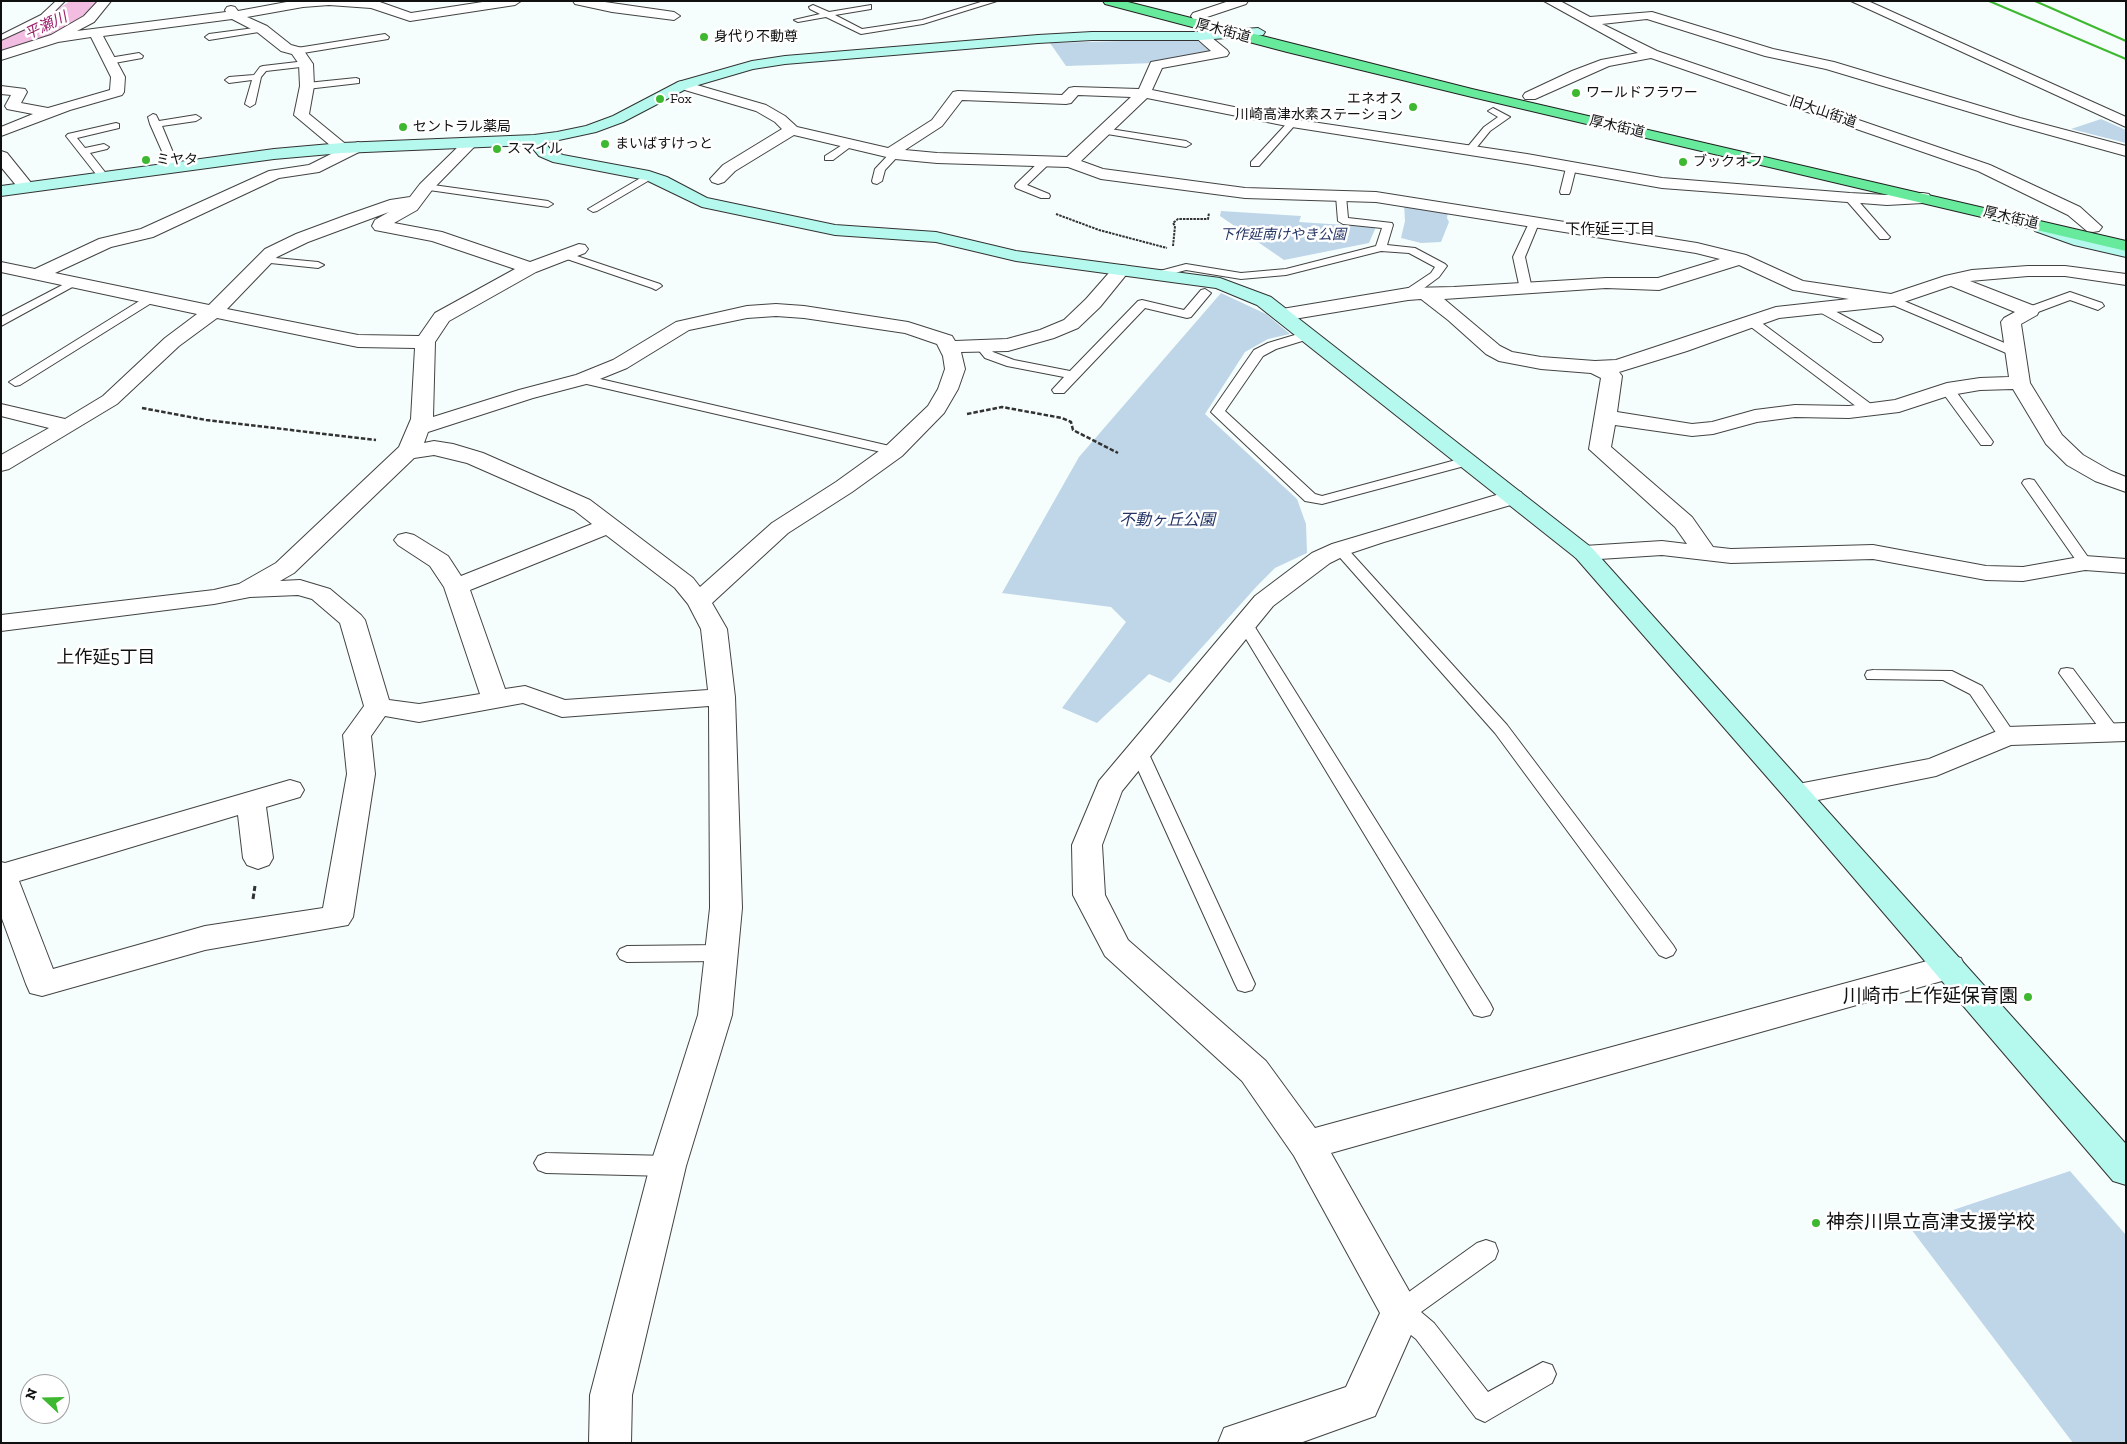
<!DOCTYPE html>
<meta charset="utf-8">
<style>
body{margin:0}
#map{position:relative;width:2127px;height:1444px;overflow:hidden;background:#f5fefc;font-family:"Zilla Slab",serif}
canvas{display:block}
.frame{position:absolute;inset:0;border:2px solid #101010;pointer-events:none}
.north{position:absolute;left:20px;top:1374px;width:50px;height:50px;box-sizing:border-box;background:#fff;border:1px solid #9f9f9f;border-radius:50%;rotate:291deg;font-size:14px;font-weight:700;line-height:20px;text-align:center;color:#101010}
.north::after{content:'';display:block;margin:auto;width:18px;height:22px;background:#3fb831;clip-path:polygon(50% 0,100% 100%,50% 72%,0 100%)}
</style>
<div id="map">
<canvas width="2127" height="1444"></canvas>
<div class="frame"></div>
<div class="north">N</div>
</div>
<script>
const g = document.querySelector('canvas').getContext('2d');
g.lineJoin = 'round';
function fillPath(path, color) {
  g.fillStyle = color;
  g.fill(path, 'evenodd');
}
function shape(rows) {
  const path = new Path2D();
  for (const r of rows) {
    path.moveTo(r[0], r[1]);
    for (let i = 2; i < r.length; i += 2) path.lineTo(r[i], r[i + 1]);
  }
  return path;
}
function strokePath(path, color, width, dash) {
  g.strokeStyle = color;
  g.lineWidth = width;
  g.lineCap = dash ? 'butt' : 'round';
  g.setLineDash(dash || []);
  g.stroke(path);
}
function label(font, color, halo, rows, align = 'center') {
  g.font = font + ' "Zilla Slab","Noto Sans JP",serif';
  g.lineWidth = 5;
  g.setLineDash([]);
  g.textBaseline = 'middle';
  g.strokeStyle = halo;
  g.fillStyle = color;
  for (const [text, x, y, turn = 0] of rows) {
    g.save();
    g.translate(x, y);
    g.rotate((+turn || 0) * Math.PI / 180);
    g.textAlign = isNaN(turn) ? turn : align;
    if (halo) g.strokeText(text, 0, 0);
    g.fillText(text, 0, 0);
    g.restore();
  }
}
fillPath(shape([
 [1195,39,1210,51,1208,54,1155,63,1066,66,1050,43],
 [2101,119,2126,130,2126,143,2071,129],
 [1404,204,1448,211,1447,218,1449,222,1441,242,1421,243,1401,238,1405,221],
 [1221,211,1301,216,1299,222,1376,227,1369,243,1284,260,1220,216],
 [1221,293,1266,314,1290,334,1268,339,1245,352,1205,414,1297,499,1306,524,1307,553,1275,568,1257,586,1170,683,1149,674,1097,723,1062,708,1126,622,1111,607,1002,593,1079,457],
 [2070,1171,2126,1235,2126,1443,2073,1443,1908,1225]
]), '#bfd6e8');
fillPath(shape([
 [70,1,101,1,90,17,65,33,1,56,1,35,43,19,70,1]
]), '#f3bce1');
const lane = shape([
 [56,1,65,1,47,19,1,40,1,35,41,15,56,1],
 [984,1,997,1,923,24,861,34,826,17,798,22,794,20,820,14,810,9,809,7,813,5,829,12,871,5,871,9,835,15,862,29,922,20,984,1],
 [262,27,265,27,265,31,209,40,205,37,209,34,262,27],
 [385,34,389,37,388,39,297,54,293,51,297,48,385,34],
 [139,53,143,56,142,58,109,64,105,61,109,58,139,53],
 [306,61,310,64,309,66,266,71,261,77,255,104,250,107,245,104,252,80,229,83,225,80,229,77,254,75,260,67,263,66,306,61],
 [356,78,359,79,359,83,307,89,302,86,307,83,356,78],
 [1493,108,1510,117,1490,131,1473,152,1467,152,1465,150,1484,127,1498,117,1488,111,1493,108],
 [153,114,156,115,159,121,196,115,201,118,196,121,162,126,179,167,178,169,170,169,169,167,150,124,148,117,153,114],
 [1292,120,1295,121,1295,125,1259,166,1251,166,1251,162,1289,121,1292,120],
 [116,123,119,124,119,128,77,138,85,148,104,144,109,147,107,149,90,153,108,176,107,178,99,178,66,136,68,134,116,123],
 [1104,128,1186,141,1191,144,1186,147,1101,133,1101,129,1104,128],
 [850,140,853,141,853,145,833,160,825,160,825,156,850,140],
 [895,151,900,154,885,170,882,181,877,184,873,183,872,181,875,169,891,152,895,151],
 [1046,158,1051,161,1050,163,1027,185,1049,194,1050,196,1049,198,1041,198,1016,188,1015,186,1016,184,1042,159,1046,158],
 [1571,165,1576,168,1570,192,1569,194,1561,194,1560,192,1566,168,1571,165],
 [649,173,654,176,653,178,597,211,593,212,588,209,649,173],
 [426,184,548,201,553,204,548,207,422,189,421,187,422,185,426,184],
 [1341,193,1346,196,1348,218,1392,223,1393,225,1387,245,1415,248,1445,264,1447,266,1439,277,1412,297,1404,297,1402,294,1404,291,1431,273,1435,267,1409,253,1381,251,1286,275,1241,279,1186,270,1160,277,1154,274,1156,272,1186,264,1241,273,1286,269,1376,246,1382,228,1343,224,1338,221,1336,196,1341,193],
 [1850,195,1854,196,1888,235,1890,237,1888,239,1880,239,1846,200,1845,198,1850,195],
 [1534,220,1539,223,1525,257,1532,289,1526,293,1520,289,1513,257,1529,223,1534,220],
 [565,252,660,284,662,286,656,290,652,288,561,257,559,255,561,253,565,252],
 [265,257,318,262,324,265,318,268,261,262,259,260,261,258,265,257],
 [72,280,78,283,76,285,1,326,1,317,72,280],
 [1205,289,1211,293,1191,317,1187,318,1145,308,1064,393,1054,393,1052,390,1064,377,1007,366,985,358,976,347,982,343,986,344,993,352,1014,360,1070,371,1138,301,1142,300,1184,310,1201,290,1205,289],
 [2070,292,2102,303,2104,306,2098,310,2070,300,2030,315,2024,311,2026,308,2070,292],
 [149,295,153,296,155,299,153,302,20,385,15,386,9,382,149,295],
 [1892,296,2019,349,2021,352,2015,356,2011,355,1888,303,1886,300,1892,296],
 [1820,303,1881,336,1883,339,1881,342,1873,342,1816,310,1814,307,1820,303],
 [1751,317,1755,318,1875,407,1877,410,1875,413,1865,413,1747,324,1745,321,1747,318,1751,317],
 [1308,331,1314,335,1312,338,1276,349,1263,356,1225,411,1315,494,1322,496,1467,457,1472,458,1474,461,1472,464,1322,504,1305,501,1211,412,1254,350,1268,343,1308,331],
 [583,375,894,447,901,451,894,455,578,382,577,379,583,375],
 [1947,385,1952,386,1991,439,1993,442,1991,445,1981,445,1940,389,1947,385],
 [2029,479,2034,480,2090,560,2093,563,2090,566,2080,566,2022,483,2024,480,2029,479],
 [1340,544,1345,546,1507,725,1673,945,1676,950,1673,955,1666,958,1659,955,1495,733,1335,552,1332,549,1335,546,1340,544],
 [1245,619,1251,621,1253,624,1490,1003,1493,1009,1490,1015,1482,1017,1474,1015,1237,624,1239,621,1245,619],
 [2067,668,2073,669,2117,728,2120,732,2117,736,2111,738,2105,736,2059,673,2061,669,2067,668],
 [1873,670,1952,671,1982,686,2016,736,2013,740,2007,742,2001,740,1970,694,1943,680,1867,679,1865,675,1867,671,1873,670],
 [1139,746,1145,748,1148,752,1255,984,1252,990,1245,992,1238,990,1235,984,1130,752,1133,748,1139,746],
 [720,945,727,948,730,953,727,958,720,961,627,962,620,959,617,954,620,949,627,946,720,945],
 [546,1153,668,1156,676,1159,680,1166,676,1173,668,1176,546,1173,538,1170,534,1163,538,1156,546,1153],
 [1486,1240,1495,1243,1498,1251,1495,1259,1421,1312,1434,1323,1488,1392,1543,1362,1552,1365,1556,1374,1552,1383,1485,1422,1476,1418,1416,1339,1392,1320,1388,1312,1392,1304,1477,1243,1486,1240]
]);
const street = shape([
 [98,1,111,1,94,22,77,31,226,12,225,10,227,7,231,6,235,7,238,11,292,1,377,1,411,13,489,1,521,1,515,5,410,21,371,8,329,5,303,7,247,17,267,26,291,45,302,48,313,64,314,86,309,114,348,146,358,142,363,144,366,147,363,150,319,172,279,178,153,237,111,247,55,273,209,305,265,249,296,234,347,215,390,200,410,197,420,184,465,140,475,140,478,143,475,146,432,190,417,210,394,223,442,232,530,262,579,244,585,245,588,249,585,253,536,272,449,321,435,342,433,417,519,390,576,375,613,360,676,322,747,306,776,304,804,306,908,322,952,336,955,341,1007,339,1040,330,1064,320,1086,299,1115,266,1121,265,1127,266,1130,270,1100,307,1078,328,1054,338,1008,351,961,352,965,369,958,389,944,413,902,456,852,492,788,533,712,603,727,629,735,697,742,908,732,1015,686,1166,632,1395,631,1443,589,1443,590,1395,650,1166,698,1015,710,908,709,706,562,717,523,703,419,722,385,716,371,736,375,774,353,917,348,925,205,950,42,996,30,993,26,984,1,916,1,862,5,863,290,780,300,783,304,790,300,797,266,807,273,858,269,865,258,869,247,865,243,858,238,815,19,881,53,969,205,926,323,908,347,774,343,735,364,706,340,623,312,599,298,595,250,597,214,604,1,631,1,615,214,590,239,584,276,563,399,447,411,419,415,348,358,347,217,318,179,346,117,404,9,469,1,471,1,455,49,428,1,416,1,404,65,419,103,396,165,338,197,314,1,272,1,262,35,269,99,239,141,229,269,171,309,165,337,151,294,115,300,86,299,64,292,54,281,51,257,32,232,19,103,36,125,77,124,92,122,95,70,110,1,136,1,127,33,114,7,109,5,106,11,95,1,94,1,86,25,89,27,92,21,103,48,108,110,90,111,77,91,37,58,42,1,60,1,51,51,35,84,16,98,1],
 [389,212,375,220,372,226,375,230,432,241,515,269,435,313,419,336,358,335,227,309,277,257,308,242,389,212],
 [776,316,804,318,905,333,937,344,943,356,945,369,938,389,928,406,886,446,836,482,772,523,700,587,693,578,590,500,483,453,453,444,434,441,424,443,428,432,533,398,590,383,627,368,689,330,747,318,776,316],
 [434,455,467,463,574,510,592,524,461,576,448,556,414,535,406,533,398,535,394,540,398,545,430,566,444,587,480,694,419,704,389,700,365,620,361,615,330,589,300,580,280,581,294,573,414,458,434,455],
 [606,535,675,588,688,604,701,629,708,690,565,700,525,686,505,689,470,590,606,535],
 [573,1,598,1,674,12,680,16,674,20,612,12,575,4,573,1],
 [1229,1,1248,1,1246,4,1201,19,1193,19,1191,16,1193,13,1229,1],
 [1544,1,1560,1,1590,17,1652,12,1773,49,1834,62,2020,118,2126,146,2126,156,2010,124,1826,69,1765,56,1647,19,1602,24,1657,51,1990,165,2080,207,2102,227,2099,231,2093,232,2087,231,2068,215,1978,171,1651,58,1609,66,1535,99,1525,99,1523,96,1525,93,1572,71,1601,60,1638,53,1544,1],
 [1851,1,1868,1,2126,117,2126,127,1851,1],
 [1201,32,1206,33,1227,50,1229,53,1227,56,1162,68,1152,90,1292,119,1527,154,1662,178,1850,193,1887,195,1923,193,1929,194,1931,198,1929,202,1923,203,1887,205,1662,188,1527,164,1292,127,1147,98,1081,161,1103,169,1245,188,1376,192,1697,243,1746,255,1803,281,1891,294,1945,276,1972,270,2028,266,2065,266,2126,274,2126,285,2065,276,2028,276,1970,281,2037,307,2039,311,2037,315,2021,324,2030,383,2062,435,2083,455,2111,471,2126,477,2126,492,2095,481,2067,465,2046,444,2013,389,1980,390,1951,395,1899,412,1849,418,1795,417,1757,422,1713,434,1692,436,1615,425,1611,447,1692,517,1713,547,1731,549,1873,545,1986,566,2023,567,2085,556,2126,559,2126,573,2085,570,2023,581,1986,580,1873,559,1731,563,1662,555,1584,560,1576,558,1572,553,1576,548,1584,546,1662,541,1687,544,1675,527,1589,449,1601,378,1591,373,1541,369,1499,361,1486,354,1448,320,1421,299,1408,300,1282,321,1275,319,1273,315,1275,311,1282,309,1408,288,1454,287,1606,278,1658,278,1720,259,1696,253,1376,202,1245,198,1101,179,1068,167,937,163,895,159,794,135,735,171,724,182,718,184,712,182,710,179,723,165,782,129,775,122,756,111,678,88,676,85,678,82,683,81,766,105,785,116,797,127,888,148,932,120,953,92,958,91,1062,95,1069,88,1074,87,1139,89,1151,62,1211,51,1194,36,1201,32],
 [1078,95,1131,97,1067,157,937,153,905,150,942,126,962,100,1066,104,1071,103,1078,95],
 [1739,265,1793,290,1849,299,1776,307,1616,360,1595,361,1541,357,1512,352,1500,346,1444,299,1606,288,1659,290,1739,265],
 [1951,286,2015,312,2004,318,2001,322,2009,377,1980,378,1947,383,1895,400,1849,406,1795,405,1755,410,1712,422,1692,424,1617,412,1622,376,1619,372,1687,351,1779,318,1892,306,1951,286],
 [1,151,7,153,32,184,34,187,32,190,20,190,1,167,1,151],
 [1513,490,1521,492,1524,497,1521,502,1384,542,1348,554,1330,563,1273,606,1122,791,1102,845,1105,895,1128,940,1266,1061,1315,1128,1949,955,1961,958,1965,967,1961,976,1949,979,1331,1153,1421,1312,1375,1416,1300,1443,1218,1443,1224,1428,1346,1387,1380,1313,1294,1156,1242,1081,1105,956,1073,895,1072,845,1099,781,1255,596,1312,553,1332,544,1513,490],
 [2126,723,2126,741,2011,745,1936,776,1798,804,1788,801,1783,794,1788,787,1798,784,1929,759,2007,727,2126,723]
]);
const secondary = shape([
 [1258,28,1265,32,1263,35,1201,40,1092,40,1038,43,785,64,753,69,688,88,623,122,596,132,545,143,551,150,563,155,649,171,667,177,707,198,835,225,936,232,1016,251,1220,278,1271,297,1592,548,2126,1144,2126,1185,2113,1181,1788,801,1576,558,1257,305,1216,288,1016,261,936,242,835,235,702,207,646,180,553,162,539,156,530,145,342,153,274,159,1,196,1,186,274,149,342,143,534,135,557,132,586,126,613,116,678,82,752,61,785,56,1038,35,1092,32,1201,32,1258,28],
 [2041,222,2086,237,2126,247,2126,257,2074,245,2035,231,2032,227,2035,223,2041,222]
]);
const highway = shape([
 [1103,1,1124,1,1472,89,2126,241,2126,251,1472,97,1287,52,1105,4,1103,1]
]);
strokePath(lane, '#434343', 2);
strokePath(street, '#434343', 2);
strokePath(secondary, '#323232', 2);
strokePath(highway, '#212121', 2);
strokePath(shape([
 [1056,214,1099,230,1167,248],
 [1173,246,1175,226,1173,223,1178,219,1208,219,1209,213]
]), '#323232', 2, [2.5, 1]);
strokePath(shape([
 [142,408,206,420,376,440],
 [967,414,1002,407,1062,418,1071,422,1073,430,1118,453]
]), '#323232', 2.5, [4.5, 2]);
strokePath(shape([
 [253,899,255,886]
]), '#323232', 3, [5.5, 2.5]);
fillPath(lane, '#fff');
fillPath(street, '#fff');
fillPath(secondary, '#b5f9ee');
fillPath(highway, '#67ea9c');
strokePath(shape([
 [1989,1,2126,59],
 [2035,1,2126,41]
]), '#3fb831', 2);
for (const [x, y, r, color] of [
 [704,37,5,"#3fb831"],
 [1576,93,5,"#3fb831"],
 [660,99,5,"#3fb831"],
 [1413,107,5,"#3fb831"],
 [403,127,5,"#3fb831"],
 [605,144,5,"#3fb831"],
 [497,149,5,"#3fb831"],
 [146,160,5,"#3fb831"],
 [1683,162,5,"#3fb831"],
 [2028,997,5,"#3fb831"],
 [1816,1223,5,"#3fb831"]
]) {
  const dot = new Path2D();
  dot.arc(x, y, r, 0, 2 * Math.PI);
  g.fillStyle = color;
  g.fill(dot);
  strokePath(dot, '#fff', 2);
}
label('14px', '#101010', '#fff', [
 ["厚木街道",1223,31,15],
 ["旧大山街道",1823,112,19],
 ["厚木街道",1617,127,13],
 ["厚木街道",2011,218,13]
]);
label('14px', '#101010', '#fff', [
 ["身代り不動尊",714,37],
 ["ワールドフラワー",1586,93],
 ["Fox",670,99],
 ["エネオス",1403,99,"right"],
 ["川崎高津水素ステーション",1403,115,"right"],
 ["セントラル薬局",413,127],
 ["まいばすけっと",615,144],
 ["スマイル",507,149],
 ["ミヤタ",156,160],
 ["ブックオフ",1693,162]
], 'left');
label('italic 14px', '#243565', '#fff', [
 ["下作延南けやき公園",1283,235]
]);
label('italic 15px', '#9b216c', '#fff', [
 ["平瀬川",46,26,-25]
]);
label('15px', '#101010', '#fff', [
 ["下作延三丁目",1610,230]
]);
label('italic 16px', '#243565', '#fff', [
 ["不動ヶ丘公園",1167,520]
]);
label('18px', '#101010', '#fff', [
 ["上作延5丁目",106,658]
]);
label('19px', '#101010', '#fff', [
 ["川崎市 上作延保育園",2018,997],
 ["神奈川県立高津支援学校",1826,1223,"left"]
], 'right');
</script>
